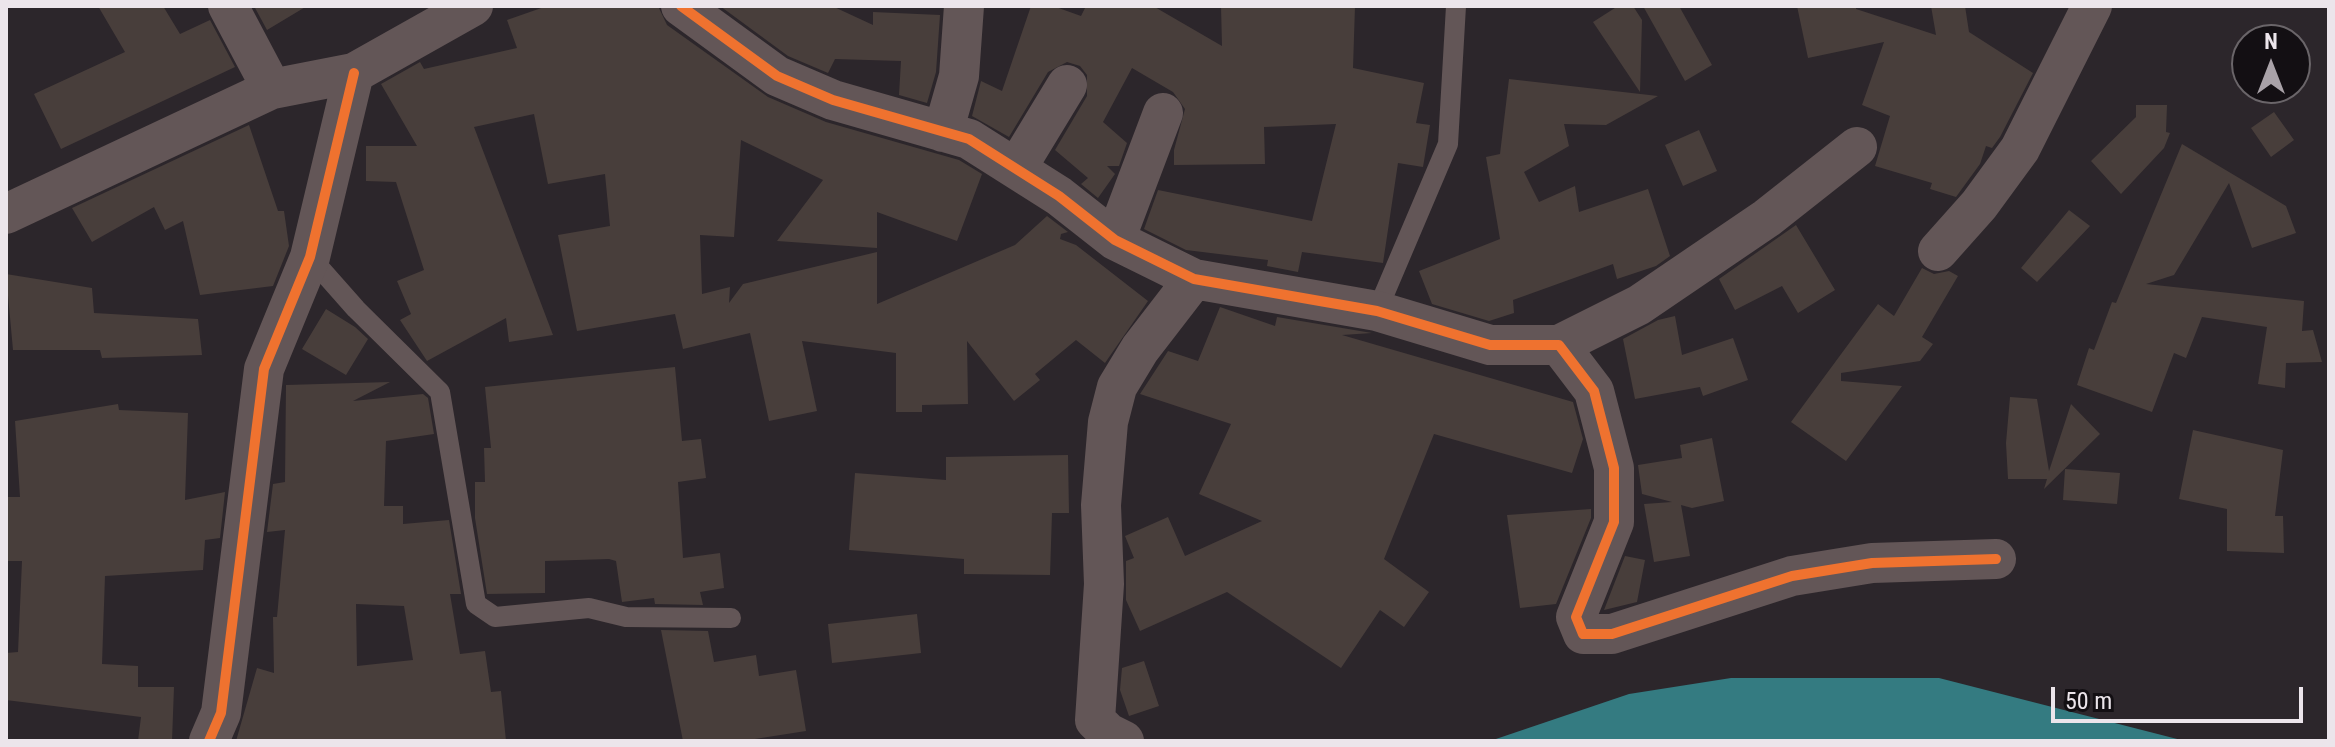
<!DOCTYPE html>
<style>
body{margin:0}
#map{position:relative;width:2335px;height:747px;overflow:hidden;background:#2c262b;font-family:"Roboto Condensed",sans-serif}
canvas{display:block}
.frame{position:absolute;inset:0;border:8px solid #ece5eb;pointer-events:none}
.north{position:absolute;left:2231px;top:24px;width:80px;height:80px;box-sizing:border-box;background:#130f13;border:2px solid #6a6569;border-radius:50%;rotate:0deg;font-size:22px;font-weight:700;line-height:32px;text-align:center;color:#ece5eb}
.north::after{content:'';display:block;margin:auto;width:28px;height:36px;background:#a9a2a8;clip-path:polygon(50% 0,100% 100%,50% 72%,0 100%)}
.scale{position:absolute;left:2051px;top:687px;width:252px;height:36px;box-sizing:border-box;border:4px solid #ece5eb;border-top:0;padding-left:10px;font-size:24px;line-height:28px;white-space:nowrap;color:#ece5eb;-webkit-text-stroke:6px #130f13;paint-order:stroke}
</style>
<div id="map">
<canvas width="2335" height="747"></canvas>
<div class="frame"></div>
<div class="north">N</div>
<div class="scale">50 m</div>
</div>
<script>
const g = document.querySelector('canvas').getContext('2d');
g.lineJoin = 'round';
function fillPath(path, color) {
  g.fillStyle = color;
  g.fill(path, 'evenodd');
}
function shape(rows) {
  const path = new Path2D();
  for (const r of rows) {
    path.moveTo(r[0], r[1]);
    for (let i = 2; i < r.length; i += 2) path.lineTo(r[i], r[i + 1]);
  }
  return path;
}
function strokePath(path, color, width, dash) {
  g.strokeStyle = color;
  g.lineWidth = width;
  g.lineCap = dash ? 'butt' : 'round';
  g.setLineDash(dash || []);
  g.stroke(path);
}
fillPath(shape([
 [1731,678,1939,678,2185,741,1490,741,1629,694]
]), '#347b81');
fillPath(shape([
 [98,6,163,6,180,34,210,20,235,67,61,149,34,94,125,52],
 [254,6,307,6,267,30],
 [547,6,658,6,667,25,768,97,826,122,959,160,982,174,957,241,877,212,877,248,777,241,823,180,741,140,734,237,700,235,702,294,730,287,729,303,743,284,877,252,877,304,1015,245,1047,216,1068,232,1061,234,1060,239,1076,245,1148,301,1105,363,1076,340,1035,374,1040,380,1014,401,967,341,968,404,922,405,922,412,896,412,896,353,802,341,817,411,769,421,750,333,683,349,675,314,577,331,558,235,610,226,605,174,548,184,534,114,474,127,553,335,509,342,506,318,427,361,400,320,411,314,397,281,424,270,396,182,366,181,366,146,417,146,381,84,420,62,424,69,517,48,507,20],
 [720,6,832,6,873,25,873,12,940,15,936,72,927,103,899,95,901,61,835,59,828,73,788,56],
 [1031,6,1053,6,1081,16,1086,6,1153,6,1222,46,1221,6,1355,6,1353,68,1424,83,1416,123,1430,125,1423,167,1398,163,1383,263,1302,252,1298,272,1267,266,1268,260,1186,250,1144,229,1158,190,1312,221,1336,124,1264,127,1265,164,1174,165,1174,150,1185,109,1173,92,1132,68,1103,122,1127,143,1119,166,1107,166,1115,174,1098,198,1081,184,1088,178,1055,150,1087,96,1087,75,1080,66,1067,62,1048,72,1009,137,972,116,981,81,1002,91],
 [1618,6,1633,6,1642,20,1640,92,1593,22],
 [1643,6,1679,6,1712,65,1685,81],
 [1797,6,1856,6,1856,9,1936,35,1931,6,1965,6,1969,32,2033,73,2000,137,1992,148,1986,146,1980,164,1956,197,1930,189,1932,183,1875,166,1890,116,1862,105,1884,42,1808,58],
 [1509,79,1658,96,1606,125,1564,124,1569,146,1524,172,1539,202,1575,186,1579,212,1648,189,1670,256,1656,266,1617,279,1613,264,1513,300,1514,313,1489,321,1432,304,1419,271,1500,239,1486,157,1500,154],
 [2136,105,2167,105,2166,132,2170,133,2164,148,2121,194,2091,161,2136,117],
 [2274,112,2294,140,2271,157,2251,128],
 [249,125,278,211,284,211,289,246,273,286,200,295,183,221,165,230,154,207,92,242,72,208],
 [1699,130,1717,171,1683,186,1665,145],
 [2182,144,2286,206,2296,233,2252,248,2229,183,2174,275,2146,284,2304,301,2302,331,2313,330,2322,362,2286,363,2285,388,2258,384,2267,327,2202,317,2186,358,2174,353,2152,412,2077,385,2089,348,2094,350,2112,302,2116,303],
 [2069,210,2090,226,2037,282,2021,268],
 [1796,225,1835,290,1798,313,1782,286,1735,310,1719,279],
 [1922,268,1934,274,1949,271,1958,276,1922,337,1933,344,1920,361,1841,373,1841,381,1902,386,1846,461,1791,422,1878,304,1894,316],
 [6,274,92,288,94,313,198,319,202,355,102,358,100,350,13,350],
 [1220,307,1275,326,1277,317,1372,333,1342,335,1573,402,1583,439,1572,473,1434,434,1384,559,1429,592,1404,627,1380,610,1341,668,1227,592,1140,631,1126,600,1126,561,1134,558,1125,536,1168,517,1185,556,1262,521,1199,494,1231,424,1140,394,1168,351,1198,361],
 [326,309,355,327,368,339,346,375,302,349],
 [1675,316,1682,355,1733,338,1748,380,1703,396,1700,387,1635,399,1623,339,1658,320],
 [675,367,682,441,701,439,706,478,678,482,683,558,720,553,724,588,700,592,703,605,655,604,654,598,622,602,616,561,609,559,545,561,545,593,487,594,475,518,475,482,485,482,484,448,491,448,485,387],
 [390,382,353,401,423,394,428,398,434,434,386,441,384,506,403,506,403,524,449,520,461,594,450,594,460,654,485,651,491,692,501,691,506,741,236,741,257,668,274,673,273,617,277,617,285,530,267,532,273,484,285,482,286,385],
 [356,604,404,606,413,660,357,666],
 [2010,397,2037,399,2049,471,2071,404,2100,434,2044,489,2047,479,2008,479,2006,443],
 [118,404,119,410,188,413,185,500,225,492,220,538,205,540,203,570,105,576,102,664,138,666,138,687,174,687,172,741,138,741,141,717,6,700,6,653,18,652,22,561,6,561,6,497,20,497,15,421],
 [2193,430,2283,450,2275,516,2283,516,2284,553,2227,551,2227,509,2179,499],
 [1712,438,1724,501,1692,508,1681,505,1690,556,1654,562,1644,504,1672,502,1642,494,1638,465,1682,458,1680,445],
 [1068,455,1069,513,1052,513,1050,575,964,574,964,559,849,550,855,473,946,480,946,457],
 [2065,469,2120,473,2117,504,2063,500],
 [1591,509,1591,518,1556,604,1520,608,1507,515],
 [1625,556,1645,560,1637,602,1604,610],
 [917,614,921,653,832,663,828,624],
 [661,630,708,631,714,662,756,655,759,676,796,670,806,731,742,741,683,741],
 [1144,661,1159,706,1129,716,1120,690,1122,668]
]), '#483e3b');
strokePath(shape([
 [310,257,356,309,440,392,476,604,495,617,589,608,626,617,731,618],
 [1377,311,1448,144,1456,6]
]), '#635657', 20);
strokePath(shape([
 [228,6,272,89],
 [681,6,777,76,833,100,969,139,1059,196,1115,240,1194,279,1377,311,1490,345,1559,345,1594,391,1614,468,1614,522,1576,617,1583,634,1612,634,1792,576,1872,563,1996,559],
 [943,132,959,76,964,6],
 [1016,169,1067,85],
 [6,214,272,89,354,73,473,6],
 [1115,240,1163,113],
 [1938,251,1979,205,2020,149,2092,6],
 [1559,345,1639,305,1767,218,1857,147],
 [209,741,221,713,264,369,310,257,354,73],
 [1124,741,1108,733,1095,720,1104,584,1101,505,1108,422,1117,387,1140,349,1194,279]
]), '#635657', 40);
strokePath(shape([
 [681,6,777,76,833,100,969,139,1059,196,1115,240,1194,279,1377,311,1490,345,1559,345,1594,391,1614,468,1614,522,1576,617,1583,634,1612,634,1792,576,1872,563,1996,559],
 [209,741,221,713,264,369,310,257,354,73]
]), '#ef722f', 10);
</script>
